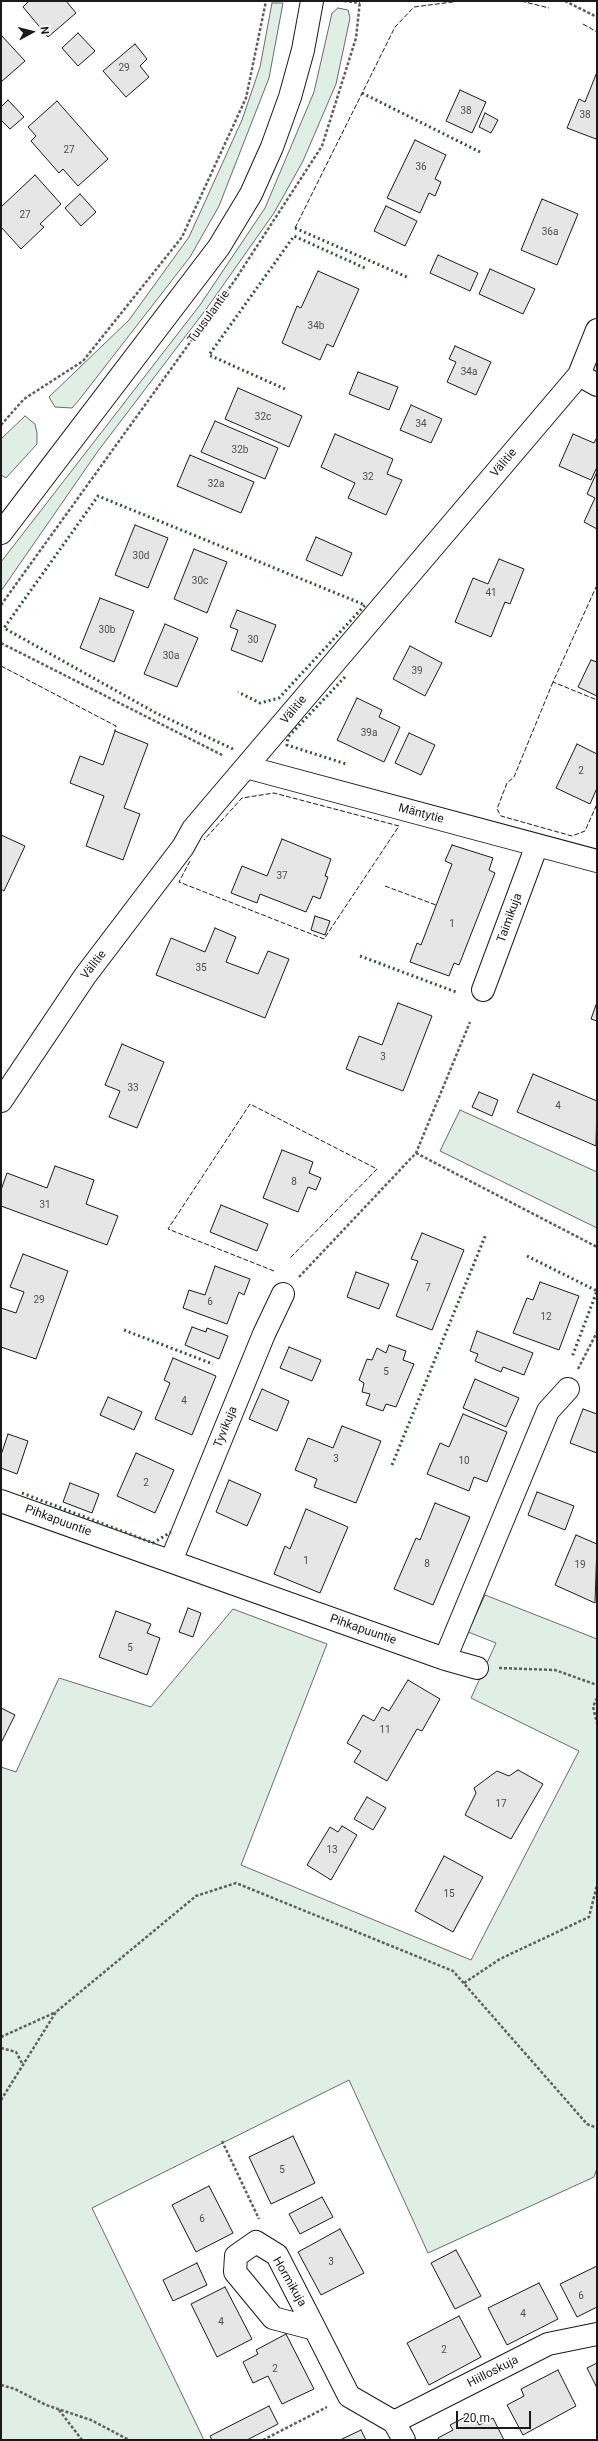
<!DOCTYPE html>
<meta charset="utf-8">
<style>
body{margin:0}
#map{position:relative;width:598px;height:2441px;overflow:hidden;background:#fff;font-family:Roboto,sans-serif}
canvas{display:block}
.frame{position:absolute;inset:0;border:2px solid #1a1a1a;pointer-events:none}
.north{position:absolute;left:12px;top:12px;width:40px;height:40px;-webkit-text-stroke:3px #fff;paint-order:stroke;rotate:83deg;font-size:11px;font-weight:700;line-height:16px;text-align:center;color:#1a1a1a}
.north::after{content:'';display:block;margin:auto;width:14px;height:18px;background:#1a1a1a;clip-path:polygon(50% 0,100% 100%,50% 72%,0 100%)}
.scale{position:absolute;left:456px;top:2411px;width:75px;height:18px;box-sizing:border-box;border:2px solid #1a1a1a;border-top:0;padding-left:5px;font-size:12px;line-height:14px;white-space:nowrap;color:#1a1a1a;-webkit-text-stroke:3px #fff;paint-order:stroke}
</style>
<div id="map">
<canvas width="598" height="2441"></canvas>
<div class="frame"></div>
<div class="north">N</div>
<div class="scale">20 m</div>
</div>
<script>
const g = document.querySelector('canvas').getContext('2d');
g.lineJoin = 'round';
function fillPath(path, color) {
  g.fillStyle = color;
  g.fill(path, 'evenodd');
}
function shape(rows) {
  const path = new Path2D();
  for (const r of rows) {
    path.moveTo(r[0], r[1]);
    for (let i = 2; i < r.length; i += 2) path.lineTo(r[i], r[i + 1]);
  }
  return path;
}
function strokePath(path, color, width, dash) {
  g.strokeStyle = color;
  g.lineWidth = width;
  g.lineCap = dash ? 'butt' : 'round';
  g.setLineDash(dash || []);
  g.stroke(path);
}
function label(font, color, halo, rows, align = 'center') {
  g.font = font + ' Roboto,sans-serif';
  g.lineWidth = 3;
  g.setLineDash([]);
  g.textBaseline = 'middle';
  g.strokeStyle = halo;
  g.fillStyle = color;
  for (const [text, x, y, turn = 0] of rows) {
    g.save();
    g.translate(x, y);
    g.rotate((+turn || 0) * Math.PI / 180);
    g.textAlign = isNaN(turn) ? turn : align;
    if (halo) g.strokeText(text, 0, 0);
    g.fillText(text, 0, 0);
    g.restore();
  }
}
const green = shape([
 [272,3,283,3,269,78,219,206,190,257,79,400,72,408,55,407,49,397,129,320,189,237,242,120,260,67,272,3],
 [338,8,348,10,350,18,336,84,303,161,274,213,207,308,98,451,1,591,1,562,200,305,265,208,314,92,332,13,338,8],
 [25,416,35,424,37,433,37,444,6,478,1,475,1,439,25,416],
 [460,1110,597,1172,597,1228,440,1151,460,1110],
 [485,1595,597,1639,597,2168,594,2177,428,2253,349,2080,92,2208,204,2440,1,2440,1,1767,16,1772,59,1678,151,1707,233,1609,327,1644,241,1865,471,1960,579,1751,471,1698,496,1643,468,1632,485,1595]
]);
fillPath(green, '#e0efe3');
strokePath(green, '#6a6a6a', 1);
const building = shape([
 [29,1,66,1,76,13,48,37,23,7,29,1],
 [78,33,95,51,78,66,62,48,78,33],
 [1,35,25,61,1,82,1,35],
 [135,44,147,59,140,66,149,77,126,97,103,71,135,44],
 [597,72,597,137,596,139,567,128,579,99,585,102,597,72],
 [460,90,486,102,472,133,446,121,460,90],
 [8,100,24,117,10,129,1,120,1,107,8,100],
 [57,101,108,159,78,186,63,169,59,173,31,141,36,136,28,127,57,101],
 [485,113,498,120,491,133,479,127,485,113],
 [415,140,446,155,435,179,441,182,435,196,429,193,420,213,387,198,415,140],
 [35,175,61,204,40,224,44,227,21,249,1,227,1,207,35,175],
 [80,194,96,212,81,226,65,208,80,194],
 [542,199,578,214,557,265,521,250,542,199],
 [386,206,417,221,405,246,374,231,386,206],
 [438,255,478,273,470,291,430,273,438,255],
 [490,269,535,289,523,314,479,294,490,269],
 [318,271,359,289,333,347,327,344,320,360,282,343,297,306,301,308,318,271],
 [455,346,491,362,476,395,447,382,456,362,449,359,455,346],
 [358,372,398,387,389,410,349,394,358,372],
 [238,388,302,416,289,447,225,419,238,388],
 [411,405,442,419,431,443,400,430,411,405],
 [215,421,278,448,265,479,201,452,215,421],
 [335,434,393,459,387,474,402,480,386,515,348,498,355,483,321,467,335,434],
 [573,434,594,443,597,437,597,467,591,480,559,466,573,434],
 [190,455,254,482,241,513,177,486,190,455],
 [596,474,597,474,597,529,584,522,595,498,587,494,596,474],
 [135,525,168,538,148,588,115,575,135,525],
 [316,537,352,553,342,576,306,560,316,537],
 [194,549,227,562,207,613,174,599,194,549],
 [499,559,524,569,510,604,505,602,491,637,455,622,473,578,488,584,499,559],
 [100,598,134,611,114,662,80,648,100,598],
 [237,610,276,625,262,662,231,650,238,630,230,627,237,610],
 [165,624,198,638,177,687,144,674,165,624],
 [410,646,442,663,425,696,393,679,410,646],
 [591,660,597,662,597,696,578,687,591,660],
 [357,698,382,710,379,717,400,727,384,762,337,740,357,698],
 [115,731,148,744,124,808,140,814,123,860,86,846,104,796,70,783,80,756,103,765,115,731],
 [409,733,435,745,421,775,395,763,409,733],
 [577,744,597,754,597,788,590,804,556,788,577,744],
 [1,835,25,846,4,891,1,889,1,835],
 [282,839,331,859,325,876,328,877,320,899,313,896,306,912,260,894,257,903,231,893,242,866,267,876,282,839],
 [452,845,493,858,489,870,495,873,459,965,454,963,449,976,410,962,417,943,421,945,452,864,445,861,452,845],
 [315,916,330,921,325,935,311,930,315,916],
 [215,928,236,937,226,962,258,974,268,951,289,959,265,1018,156,975,171,938,205,952,215,928],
 [597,1002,597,1021,591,1019,597,1002],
 [398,1003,432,1016,403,1091,346,1069,359,1036,382,1045,398,1003],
 [122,1044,164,1062,137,1128,109,1117,120,1091,105,1085,122,1044],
 [533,1074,597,1101,596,1146,517,1112,533,1074],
 [479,1092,498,1100,492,1116,472,1107,479,1092],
 [282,1150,313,1162,309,1173,321,1178,316,1190,308,1187,298,1212,263,1198,282,1150],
 [55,1166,94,1180,86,1204,118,1216,107,1245,1,1206,1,1190,7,1173,47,1188,55,1166],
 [221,1205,268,1224,257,1251,210,1232,221,1205],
 [422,1233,464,1250,432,1330,396,1316,418,1261,411,1259,422,1233],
 [23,1254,68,1271,36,1359,1,1347,1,1308,16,1313,24,1292,10,1287,23,1254],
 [215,1266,250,1279,244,1295,239,1292,227,1324,183,1308,189,1290,205,1295,215,1266],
 [356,1272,389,1284,379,1309,347,1297,356,1272],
 [540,1282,579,1296,559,1350,513,1333,527,1298,533,1300,540,1282],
 [192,1327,206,1332,207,1328,228,1336,219,1359,185,1345,192,1327],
 [477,1331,533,1353,524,1375,503,1367,501,1372,475,1361,478,1354,470,1351,477,1331],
 [389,1345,406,1351,403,1360,414,1364,396,1407,386,1404,383,1411,366,1405,370,1394,362,1392,364,1383,359,1380,367,1359,372,1360,377,1348,386,1353,389,1345],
 [289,1347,321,1360,312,1381,280,1368,289,1347],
 [173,1358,216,1376,192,1435,155,1419,170,1383,164,1380,173,1358],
 [475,1379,519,1398,506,1427,463,1408,475,1379],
 [262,1389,289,1401,277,1431,249,1419,262,1389],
 [108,1397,142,1412,134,1430,100,1415,108,1397],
 [583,1409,597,1414,597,1453,570,1443,583,1409],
 [463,1414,507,1432,487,1482,474,1477,469,1491,427,1474,440,1443,449,1447,463,1414],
 [342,1426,381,1441,356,1503,314,1487,317,1479,295,1470,308,1438,333,1448,342,1426],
 [8,1434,28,1441,17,1474,1,1468,1,1455,8,1434],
 [136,1453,174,1470,155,1513,117,1496,136,1453],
 [229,1480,261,1494,247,1526,216,1512,229,1480],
 [70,1483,99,1494,92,1513,63,1502,70,1483],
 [537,1492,574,1506,565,1530,528,1515,537,1492],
 [435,1503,470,1517,433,1605,394,1589,416,1538,420,1540,435,1503],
 [306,1509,348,1527,320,1593,274,1574,285,1546,290,1549,306,1509],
 [576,1535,597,1544,595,1603,555,1585,576,1535],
 [188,1608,201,1613,193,1637,179,1632,188,1608],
 [116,1611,151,1624,147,1633,160,1638,147,1675,99,1657,116,1611],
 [408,1680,440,1699,422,1731,417,1729,387,1781,354,1762,361,1751,347,1743,363,1715,374,1721,382,1707,389,1711,408,1680],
 [1,1708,15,1715,1,1743,1,1708],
 [518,1770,543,1784,511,1839,465,1815,476,1793,474,1788,497,1771,509,1776,518,1770],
 [367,1797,386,1808,373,1830,354,1819,367,1797],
 [342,1826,357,1835,331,1880,307,1865,330,1827,338,1832,342,1826],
 [444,1856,483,1877,453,1932,415,1911,444,1856],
 [293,2136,315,2183,271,2204,249,2157,293,2136],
 [209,2186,233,2233,196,2252,172,2205,209,2186],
 [322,2197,333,2217,300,2234,289,2214,322,2197],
 [340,2229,364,2273,321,2295,298,2252,340,2229],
 [456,2250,481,2296,455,2309,431,2263,456,2250],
 [197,2263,207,2285,173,2301,163,2280,197,2263],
 [597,2266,597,2307,577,2317,560,2284,597,2266],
 [539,2283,558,2319,507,2345,488,2308,539,2283],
 [225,2287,252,2339,217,2357,191,2304,225,2287],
 [459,2316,481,2357,429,2385,407,2343,459,2316],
 [286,2334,314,2389,282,2404,268,2376,253,2383,243,2362,258,2354,256,2350,286,2334],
 [597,2363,597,2388,587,2368,597,2363],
 [558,2370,576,2406,523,2435,507,2405,524,2396,521,2389,558,2370],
 [269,2406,278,2424,247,2440,212,2440,210,2436,269,2406],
 [473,2413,479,2425,493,2418,504,2440,439,2440,438,2438,453,2430,450,2425,473,2413],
 [361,2430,366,2440,340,2440,361,2430]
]);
fillPath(building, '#e6e6e6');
strokePath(building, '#1a1a1a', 1);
const minor = shape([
 [579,375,597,385],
 [246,767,597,861],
 [483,990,537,845],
 [1,1101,85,976,183,847,193,829,579,375,597,330],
 [1,1501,445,1659,548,1411,568,1389],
 [171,1561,264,1334,283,1294],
 [445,1659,477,1668],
 [315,2329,273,2318,235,2272,236,2256,256,2242,277,2255,315,2329,349,2396,394,2422],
 [394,2422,548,2344,597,2334],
 [394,2422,404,2440]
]);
const major = shape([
 [1,533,219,247,251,194,272,147,290,97,303,50,312,1]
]);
strokePath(minor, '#1a1a1a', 24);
strokePath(major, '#1a1a1a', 24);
strokePath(shape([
 [344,1,360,3],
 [565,1,597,17],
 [1,425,24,399,83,361,182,237,246,98,266,1],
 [1,605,235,280,322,146,356,38,360,1],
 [1,643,224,756],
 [416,1153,597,1247],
 [299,1277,416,1153,470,1022],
 [578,1369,597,1332],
 [499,1668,555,1670,597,1685],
 [597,1698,593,1707,597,1723],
 [464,1983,500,1959,589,1917,597,1885],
 [1,2037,56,2012],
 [1,2048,16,2052,23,2065],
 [1,2100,56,2012,196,1896,236,1883,453,1971,587,2124,597,2128],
 [222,2141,259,2219],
 [1,2385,15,2389,46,2405,91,2420,129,2440],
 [59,2410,82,2440],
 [263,2440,327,2407]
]), '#5f5f5f', 2.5, [3, 2]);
strokePath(minor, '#fff', 22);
strokePath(major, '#fff', 22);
strokePath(shape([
 [362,93,482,153],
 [295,228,407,277],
 [285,389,209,355,294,236,367,269],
 [345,677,288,737,287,745,346,764],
 [233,749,156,713,4,628,98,496,365,605,279,698,260,703,238,692],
 [360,956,456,992],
 [527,1256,597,1291,572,1357],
 [124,1330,213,1364],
 [392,1465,486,1234],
 [22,1493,153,1543,171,1532]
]), '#2b5a34', 3, [2, 3]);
strokePath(shape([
 [521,1,549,8],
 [583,24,597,32],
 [295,228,395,27,414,7,460,1],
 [597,585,553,682,597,700],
 [1,666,116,726,115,731],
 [553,682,514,777,507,783,497,809,501,816,572,836,585,831,597,804],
 [190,861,179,882,324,939,399,826,274,793,242,798,204,840],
 [385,886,436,905],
 [274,1271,168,1229,250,1104,377,1169,290,1258]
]), '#1a1a1a', 1, [5, 2]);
label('10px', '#4d4d4d', null, [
 ["29",124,68],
 ["38",466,111],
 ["38",585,115],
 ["27",69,150],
 ["36",421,167],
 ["27",25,215],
 ["36a",550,232],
 ["34b",316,326],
 ["34a",469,372],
 ["32c",263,417],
 ["34",421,424],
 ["32b",240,450],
 ["32",368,477],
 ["32a",216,484],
 ["30d",141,556],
 ["30c",200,581],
 ["41",491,593],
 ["30b",107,630],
 ["30",253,640],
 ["30a",171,656],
 ["39",417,671],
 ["39a",369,733],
 ["2",581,771],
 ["37",282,876],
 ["1",452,924],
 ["35",201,968],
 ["3",383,1057],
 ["33",133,1088],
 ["4",558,1106],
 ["8",294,1182],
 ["31",45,1205],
 ["7",428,1288],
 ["29",39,1300],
 ["6",210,1302],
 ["12",546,1317],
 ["5",386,1372],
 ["4",184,1401],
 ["3",336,1459],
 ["10",464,1461],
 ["2",146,1483],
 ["1",306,1561],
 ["8",427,1564],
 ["19",580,1565],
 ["5",130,1648],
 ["11",385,1730],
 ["17",501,1804],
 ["13",332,1850],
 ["15",449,1894],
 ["5",282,2170],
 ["6",202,2219],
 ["3",331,2262],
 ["6",581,2296],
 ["4",523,2314],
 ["4",221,2322],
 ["2",444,2350],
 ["2",275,2369]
]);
label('12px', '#1a1a1a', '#fff', [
 ["Tuusulantie",209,317,-54],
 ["Välitie",504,463,-50],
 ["Välitie",294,710,-50],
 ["Mäntytie",421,814,15],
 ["Taimikuja",510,918,-70],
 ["Välitie",94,965,-52],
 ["Tyvikuja",226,1427,-68],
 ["Pihkapuuntie",58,1521,20],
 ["Pihkapuuntie",363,1630,19],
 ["Hormikuja",289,2282,60],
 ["Hiilloskuja",493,2372,-27]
]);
</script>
